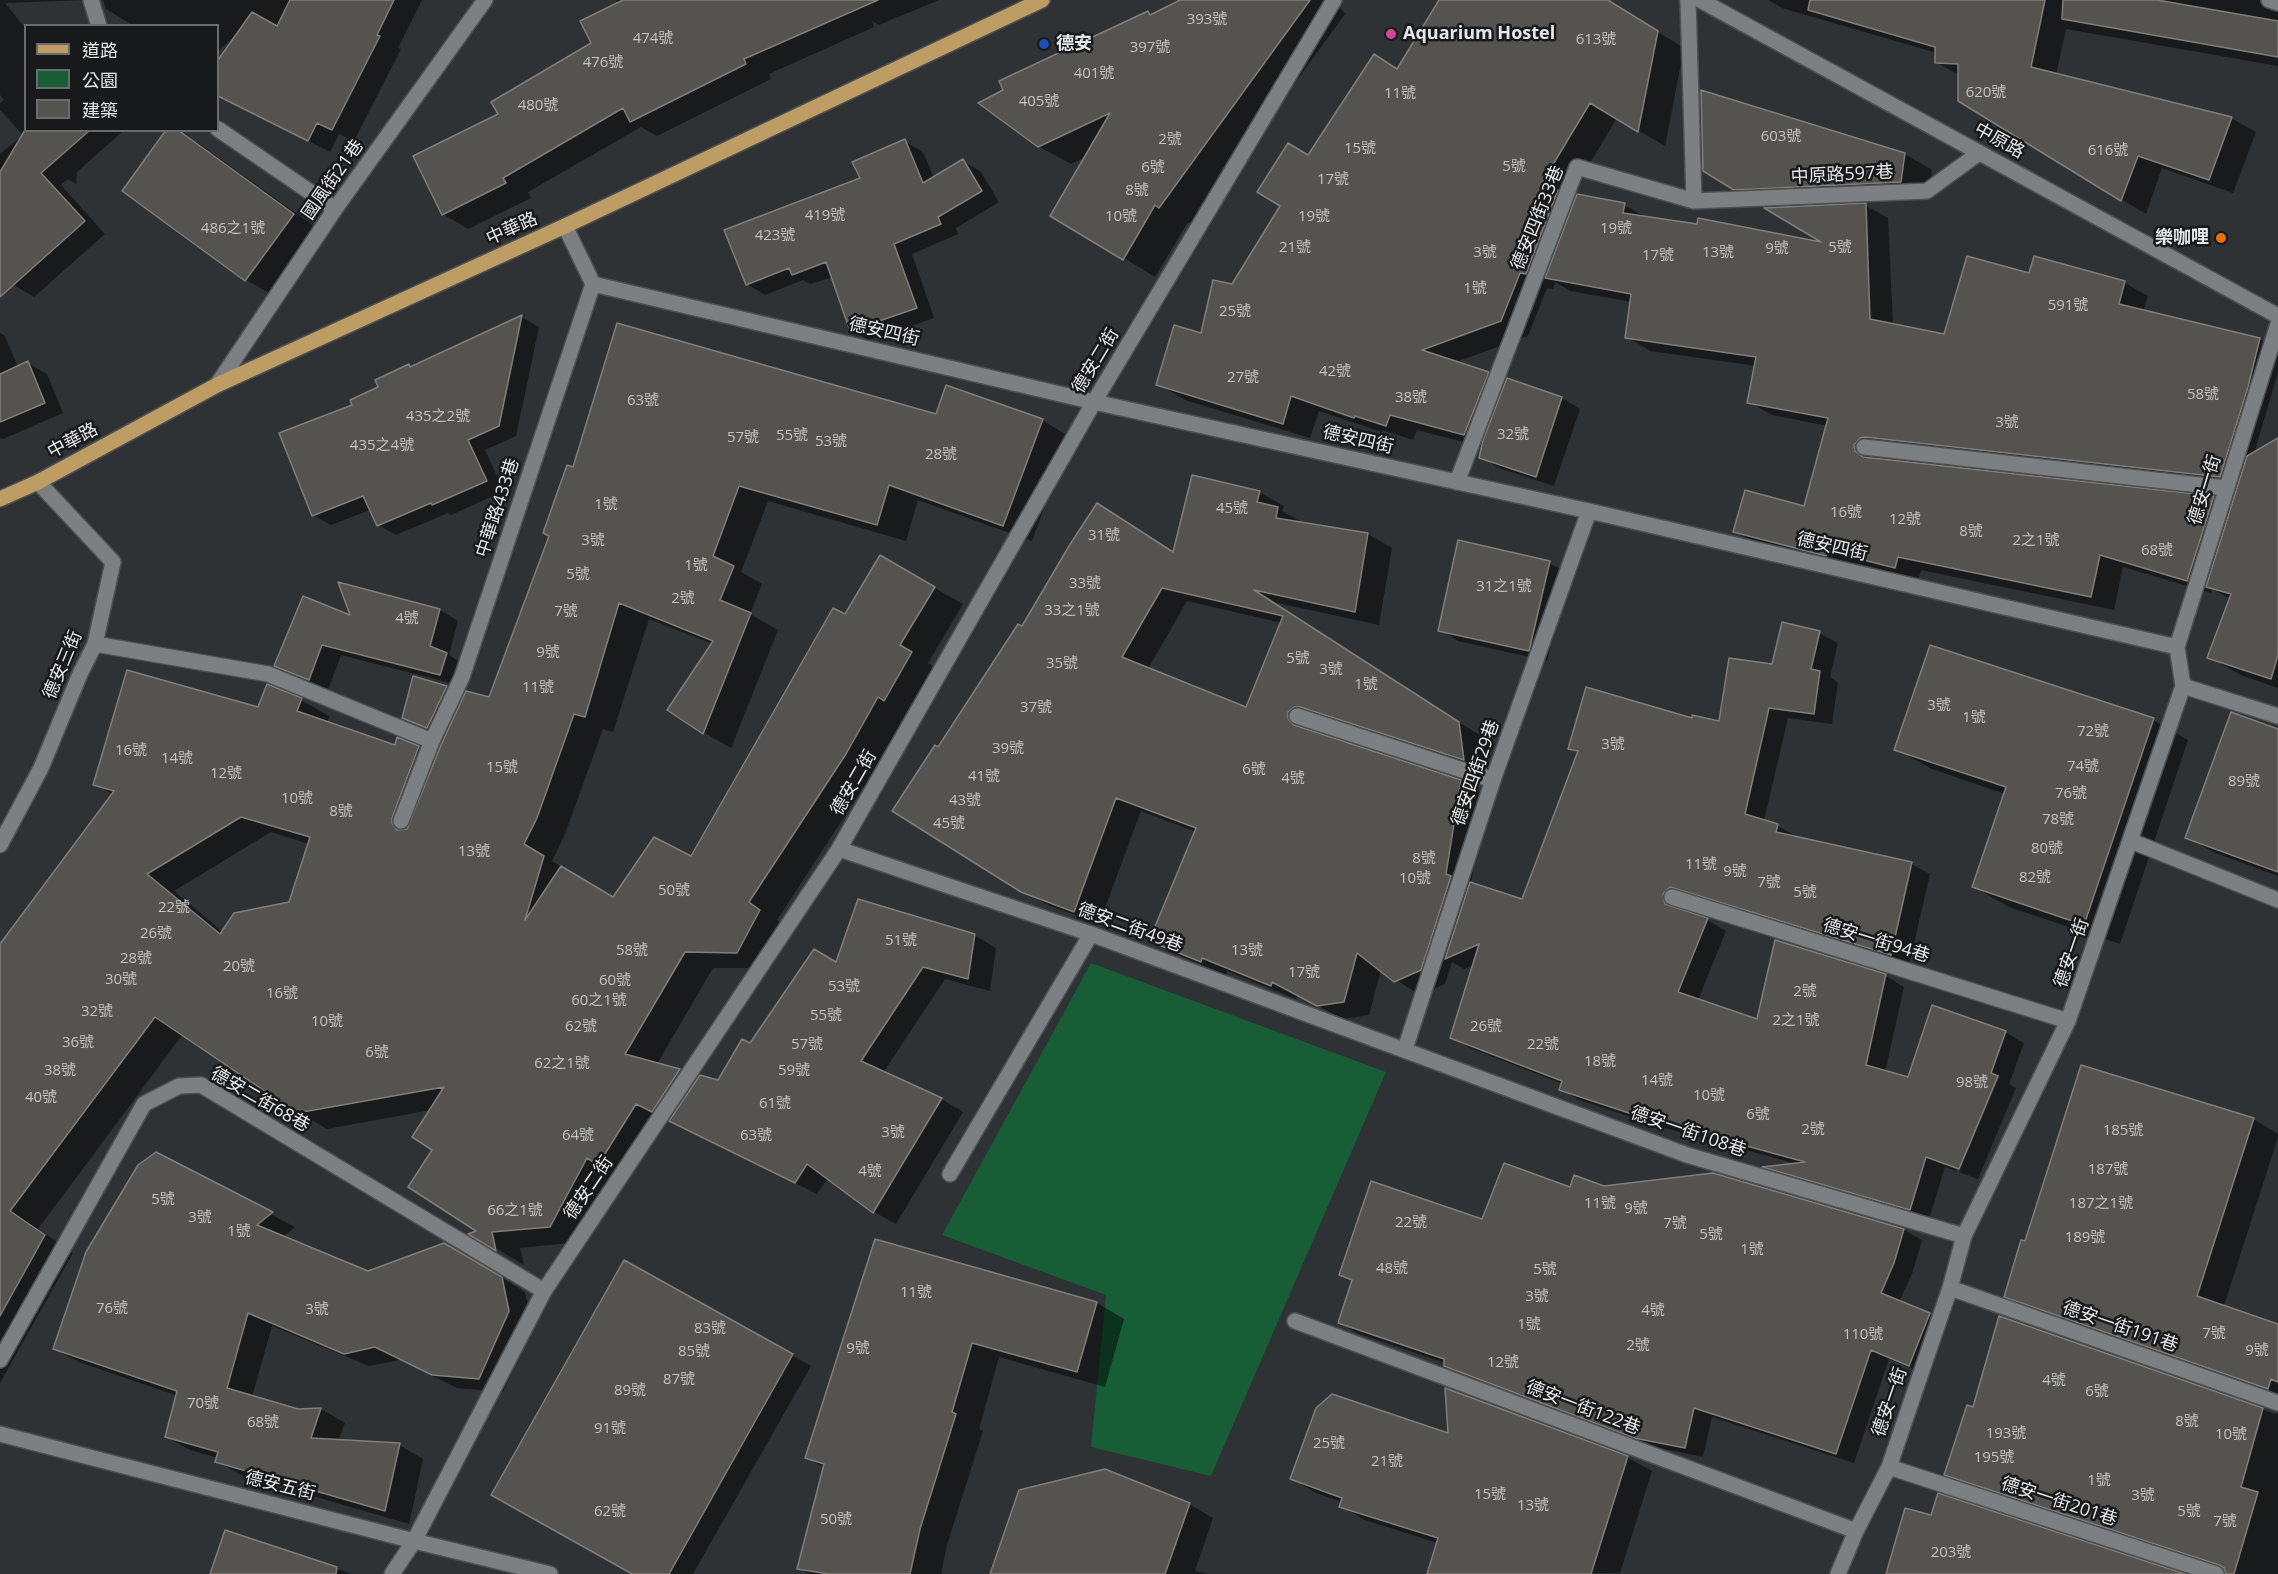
<!DOCTYPE html>
<meta charset="utf-8">
<style>
body{margin:0}
#map{position:relative;width:2278px;height:1574px;overflow:hidden;background:#2e3234;font-family:"Open Sans","Noto Sans TC",sans-serif}
canvas{display:block}
.legend{position:absolute;left:24px;top:24px;width:195px;height:108px;box-sizing:border-box;background:#18191a;border:2px solid #6a6b6c;margin:0;padding:8px 10px;list-style:none;font-size:18px;color:#e5e7e8}
.legend li{display:flex;align-items:center;gap:12px;height:30px}
.legend b{width:30px;border:2px solid #6a6b6c}
</style>
<div id="map">
<canvas width="2278" height="1574"></canvas>
<ul class="legend">
<li><b style="height:8px;background:#bd9d63"></b>道路</li>
<li><b style="height:16px;background:#175d36"></b>公園</li>
<li><b style="height:16px;background:#55534f"></b>建築</li>
</ul>
</div>
<script>
const g = document.querySelector('canvas').getContext('2d');
g.lineJoin = 'round';
function fillPath(path, color) {
  g.fillStyle = color;
  g.fill(path, 'evenodd');
}
function shape(rows) {
  const path = new Path2D();
  for (const r of rows) {
    path.moveTo(r[0], r[1]);
    for (let i = 2; i < r.length; i += 2) path.lineTo(r[i], r[i + 1]);
  }
  return path;
}
function strokePath(path, color, width, dash) {
  g.strokeStyle = color;
  g.lineWidth = width;
  g.lineCap = dash ? 'butt' : 'round';
  g.setLineDash(dash || []);
  g.stroke(path);
}
function label(font, color, halo, rows, align = 'center') {
  g.font = font + ' "Open Sans","Noto Sans TC",sans-serif';
  g.lineWidth = 5;
  g.setLineDash([]);
  g.textBaseline = 'middle';
  g.strokeStyle = halo;
  g.fillStyle = color;
  for (const [text, x, y, turn = 0] of rows) {
    g.save();
    g.translate(x, y);
    g.rotate((+turn || 0) * Math.PI / 180);
    g.textAlign = isNaN(turn) ? turn : align;
    if (halo) g.strokeText(text, 0, 0);
    g.fillText(text, 0, 0);
    g.restore();
  }
}
fillPath(shape([
 [1091,963,1386,1072,1211,1476,1091,1447,1106,1295,942,1235]
]), '#175d36');
fillPath(shape([
 [0,0,87,0,5,3,26,29,26,130,124,130,77,172,76,184,68,179,61,185,105,234,34,297,14,285,0,270,0,154,23,135,0,110,0,103,4,100,0,95],
 [103,0,422,0,398,48,401,49,354,141,339,134,330,152,218,95,218,63,237,34,218,51,218,26,134,26,106,9],
 [616,0,939,0,879,25,872,21,874,27,769,74,771,79,657,136,641,127,528,192,531,198,468,229,443,214,500,115,593,43,618,4],
 [1183,0,1334,0,1345,14,1192,225,1188,222,1155,277,1124,258,1086,157,1071,164,1038,146,1148,13,1153,15],
 [1441,0,1607,0,1684,48,1665,146,1617,118,1569,198,1576,202,1624,205,1649,219,1828,245,1865,205,1888,218,1893,325,1945,336,2030,275,2035,258,2125,283,2148,296,2143,312,2260,339,2278,350,2278,372,2254,454,2278,440,2278,688,2241,675,2209,657,2231,599,2212,589,2211,593,2123,567,2114,610,1921,570,1918,581,1851,563,1850,568,1758,545,1734,531,1805,508,1828,426,1772,415,1749,402,1756,366,1650,351,1627,337,1632,302,1570,291,1555,282,1553,289,1547,288,1528,336,1456,362,1488,373,1506,384,1562,398,1580,409,1554,486,1499,468,1481,457,1483,447,1417,430,1413,440,1382,430,1382,432,1319,411,1310,438,1185,400,1158,384,1202,335,1282,205,1308,157,1375,56,1398,70],
 [1889,450,2238,489,2232,509,2213,498,1879,460,1879,455],
 [1768,0,2278,0,2278,66,2066,29,2056,75,2231,118,2256,132,2233,193,2162,168,2146,214,1959,101,1959,75,1936,62,1937,53,1782,8],
 [177,130,198,143,321,231,273,295,246,280],
 [904,141,923,152,934,178,963,161,981,172,999,202,956,228,958,234,912,254,934,318,869,340,851,330,833,277,811,284,803,280,765,295,747,284],
 [1905,154,1932,170,1928,197,1763,205,1704,170],
 [522,317,539,327,516,436,485,450,504,491,451,515,448,513,396,535,378,525,370,510,331,525,313,515,354,406,409,366,412,368],
 [0,333,5,336,18,367,28,363,47,374,63,413,3,439,0,438],
 [937,416,1042,420,1070,437,1032,541,918,500,906,541,768,501,741,572,762,584,750,614,778,630,731,748,703,732,713,644,649,619,613,732,603,729,565,834,552,861,614,899,691,858,845,616,880,557,963,604,928,663,940,670,913,716,907,712,874,771,777,920,788,928,765,968,713,968,657,1064,680,1071,698,1081,719,1081,751,1045,837,964,974,935,996,948,990,991,945,979,883,1073,941,1099,963,1112,896,1224,874,1212,828,1178,817,1194,665,1119,628,1180,616,1173,579,1242,520,1248,524,1265,472,1234,479,1231,434,1150,431,1110,327,1129,298,1112,183,1034,38,1229,73,1253,0,1383,0,946,114,795,95,784,259,709,301,700,329,716,327,723,396,747,398,739,437,758,490,699,574,469],
 [271,832,309,844,290,904,223,932,174,891],
 [1259,492,1284,506,1282,511,1303,523,1368,534,1392,548,1379,625,1273,602,1484,738,1488,773,1312,728,1313,733,1460,781,1485,795,1471,884,1523,901,1579,753,1570,748,1693,720,1720,723,1773,665,1819,633,1838,643,1830,677,1838,683,1832,724,1788,718,1764,821,1778,826,1796,836,1911,864,1930,874,1909,965,1681,904,1683,911,1707,920,1726,931,1698,1000,1758,1021,1776,941,1886,976,1904,987,1885,1072,1909,1078,2005,1032,2024,1043,2009,1084,2016,1088,1978,1179,1959,1172,2000,1075,1997,1075,1956,1171,1945,1167,1929,1220,1783,1177,1767,1168,1797,1164,1661,1127,1579,1100,1561,1089,1563,1084,1470,1048,1452,1038,1474,965,1464,969,1452,962,1445,984,1420,995,1381,970,1369,1015,1343,1019,1298,995,1296,999,1227,971,1226,975,1176,954,1151,940,1196,832,1141,811,1099,924,1048,905,1022,890,939,748,1023,628,1098,505,1174,553],
 [1187,601,1282,623,1247,709,1148,669],
 [1549,563,1568,573,1547,661,1458,641,1440,630],
 [440,610,458,621,449,655,465,665,459,685,341,655,328,690,295,676,276,665,353,617],
 [414,678,447,687,455,692,436,732,404,718],
 [2153,720,2188,740,2120,944,2009,907,1974,887,2005,794,1932,769,1896,749],
 [2278,731,2278,876,2213,852,2187,837],
 [2253,1119,2278,1134,2278,1137,2224,1306,2278,1325,2278,1397,2032,1311,2006,1296,2026,1243],
 [156,1154,295,1227,283,1237,368,1272,469,1258,525,1292,533,1326,503,1392,457,1388,400,1360,369,1366,272,1326,252,1397,298,1411,321,1409,345,1423,338,1441,399,1445,423,1459,409,1524,241,1475,217,1461,218,1458,190,1450,167,1437,178,1396,79,1362,55,1349],
 [1713,1174,1904,1230,1922,1240,1912,1274,1899,1302,1929,1314,1947,1324,1927,1375,1889,1359,1854,1463,1712,1417,1703,1457,1654,1447,1464,1376,1446,1365,1445,1363,1357,1333,1340,1323,1353,1281,1341,1274,1570,1189,1603,1188],
 [876,1241,1097,1303,1124,1319,1105,1387,999,1357,979,1429,983,1431,947,1545,941,1574,809,1574,799,1568,825,1468,807,1458],
 [625,1262,811,1366,693,1574,635,1574],
 [2000,1317,2275,1414,2278,1413,2278,1574,2227,1574,1972,1489,1946,1474,1974,1409],
 [1447,1390,1628,1458,1652,1471,1620,1573,1428,1574,1438,1543,1365,1520,1341,1506,1342,1502,1316,1493,1292,1479,1449,1435],
 [1189,1504,1213,1518,1195,1571,1208,1574,992,1574],
 [226,1531,352,1574,211,1574]
]), '#0007');
const building = shape([
 [290,0,394,0,377,35,380,36,332,130,317,123,308,141,218,96,218,60,252,12,277,26,290,0],
 [623,0,878,0,744,59,746,64,630,122,623,108,503,178,506,183,442,215,413,156,498,114,491,102,591,43,580,21,623,0],
 [1180,0,1310,0,1159,208,1155,205,1123,260,1050,216,1110,113,1038,147,978,103,1003,90,999,81,1148,11,1150,15,1180,0],
 [1439,0,1608,0,1658,31,1638,132,1590,103,1540,186,1558,190,1526,274,1520,273,1501,321,1422,350,1489,372,1464,435,1390,415,1386,426,1355,416,1354,418,1291,396,1283,424,1156,385,1174,325,1201,333,1213,280,1232,284,1280,206,1257,192,1288,143,1308,155,1374,54,1397,69,1439,0],
 [1810,0,2045,0,2031,67,2232,117,2209,180,2138,156,2121,201,1958,101,1958,64,1935,63,1935,47,1808,10,1810,0],
 [2063,0,2157,0,2278,21,2278,57,2062,19,2063,0],
 [1701,90,1905,153,1901,182,1734,190,1703,171,1701,90],
 [25,130,90,130,41,173,85,221,0,297,0,172,25,130],
 [166,130,178,130,294,214,245,281,122,191,166,130],
 [905,139,923,183,963,159,982,191,938,217,941,224,894,244,917,308,850,331,826,262,792,275,789,268,746,285,724,230,860,178,852,162,905,139],
 [1577,194,1625,203,1623,213,1697,224,1698,218,1821,242,1764,208,1866,203,1870,319,1944,334,1967,256,2029,273,2034,256,2125,281,2119,304,2260,338,2248,387,2220,477,1865,437,1860,438,1854,445,1855,451,1863,457,2214,496,2187,581,2100,555,2091,597,1898,557,1895,568,1828,551,1826,556,1733,532,1745,490,1804,506,1828,418,1747,403,1756,357,1625,338,1631,294,1545,278,1577,194],
 [522,315,499,426,468,440,487,481,432,505,431,503,377,526,363,496,312,516,279,433,352,405,350,400,378,387,375,380,409,364,410,367,522,315],
 [617,323,936,414,946,385,1043,419,1003,526,889,485,877,525,739,486,713,556,734,566,720,600,751,613,703,734,667,710,713,641,619,603,585,717,574,714,537,818,524,844,544,856,525,920,561,866,613,897,654,837,691,856,833,608,845,614,880,555,935,587,900,645,912,652,884,701,878,697,846,754,749,902,760,910,737,953,685,952,625,1054,680,1069,652,1112,636,1104,598,1165,587,1158,550,1227,492,1232,496,1251,468,1234,476,1231,408,1187,432,1150,412,1137,444,1087,297,1113,155,1017,10,1211,45,1235,0,1316,0,944,114,791,93,785,127,670,258,707,267,684,302,698,297,711,395,745,397,737,419,746,392,818,392,823,397,830,407,829,441,745,466,691,489,697,549,536,543,533,567,465,573,467,617,323],
 [241,817,310,837,289,902,234,913,220,934,147,874,241,817],
 [28,361,45,403,0,422,0,374,28,361],
 [1507,378,1562,397,1536,477,1479,458,1483,440,1507,378],
 [2278,438,2278,655,2271,679,2207,658,2231,594,2206,587,2247,456,2278,438],
 [1192,475,1260,491,1257,502,1278,507,1276,518,1368,533,1355,612,1254,590,1459,722,1464,760,1300,707,1294,707,1288,712,1288,719,1294,725,1461,780,1446,874,1451,876,1421,970,1394,982,1357,953,1344,1002,1317,1006,1272,982,1271,986,1202,958,1201,962,1149,941,1196,828,1116,798,1074,912,1021,892,892,811,935,745,938,747,1018,624,1022,626,1069,546,1097,503,1173,552,1192,475],
 [1162,588,1283,616,1246,707,1122,657,1162,588],
 [1458,540,1550,561,1529,651,1438,631,1458,540],
 [338,582,440,609,430,646,447,653,440,675,322,645,309,680,274,666,303,596,350,615,338,582],
 [1782,622,1820,631,1811,669,1820,671,1814,714,1769,708,1745,814,1778,824,1776,832,1912,862,1891,955,1670,887,1663,894,1665,904,1708,918,1678,992,1757,1019,1775,940,1886,974,1866,1065,1908,1077,1932,1005,2006,1031,1991,1073,1998,1076,1959,1169,1926,1157,1910,1210,1762,1167,1805,1162,1641,1117,1559,1090,1562,1081,1450,1038,1479,944,1445,959,1470,882,1522,899,1578,751,1568,749,1586,687,1692,718,1692,715,1719,721,1729,658,1772,664,1782,622],
 [1930,645,2154,718,2084,925,1972,887,2006,787,1894,750,1930,645],
 [413,676,447,686,427,728,402,718,413,676],
 [2231,712,2278,729,2278,872,2185,838,2231,712],
 [858,899,975,934,968,979,923,967,861,1061,942,1098,873,1213,807,1164,795,1183,669,1121,700,1075,718,1080,742,1039,750,1043,814,949,836,962,858,899],
 [2081,1065,2254,1118,2197,1296,2278,1324,2278,1382,2271,1379,2268,1389,2004,1297,2021,1240,2025,1241,2081,1065],
 [156,1152,273,1212,257,1225,368,1271,444,1243,502,1277,509,1311,479,1379,432,1375,375,1347,344,1354,248,1313,227,1388,298,1409,321,1408,311,1438,400,1443,385,1511,215,1462,218,1452,165,1437,177,1391,53,1349,86,1252,138,1165,156,1152],
 [1504,1163,1570,1187,1574,1175,1604,1186,1713,1173,1904,1229,1894,1263,1881,1293,1930,1313,1909,1366,1871,1350,1836,1454,1694,1408,1685,1448,1634,1438,1444,1366,1444,1359,1338,1323,1352,1280,1339,1275,1371,1181,1482,1219,1504,1163],
 [875,1239,1097,1302,1077,1372,972,1343,952,1412,956,1414,920,1529,910,1574,829,1574,797,1569,824,1464,805,1458,875,1239],
 [624,1260,793,1354,669,1574,632,1574,491,1495,624,1260],
 [1999,1316,2263,1408,2241,1487,2258,1492,2234,1574,2226,1574,2224,1568,2219,1565,1944,1475,1967,1405,1973,1407,1999,1316],
 [1445,1388,1628,1456,1591,1574,1427,1574,1438,1538,1339,1507,1342,1498,1290,1479,1316,1408,1332,1394,1448,1433,1445,1388],
 [1105,1469,1190,1503,1165,1574,990,1574,1019,1490,1105,1469],
 [1938,1493,2185,1574,1886,1574,1905,1508,1931,1515,1938,1493],
 [225,1530,337,1567,336,1574,210,1574,225,1530]
]);
fillPath(building, '#55534f');
strokePath(building, '#817e7a', 1.5);
const lane = shape([
 [2269,0,2278,3],
 [1694,201,1927,191,1979,153],
 [1864,447,2226,488],
 [1457,482,1577,167,1694,201,1688,0],
 [2183,686,2278,716],
 [1297,716,1493,780],
 [2131,841,2278,900],
 [950,1174,1091,934]
]);
const street = shape([
 [91,0,99,26],
 [1700,0,2278,316],
 [218,129,335,209],
 [565,226,593,284,1094,402,1589,511,2177,647],
 [217,385,335,209,485,0],
 [95,644,268,674,432,741],
 [401,821,432,741,462,677,593,284],
 [0,845,41,768,80,674,95,644,113,562,38,482],
 [839,849,1091,934,1687,1155,1964,1236],
 [1672,897,2068,1021],
 [1405,1049,1493,780,1589,511],
 [1950,1288,2278,1403],
 [1295,1321,1856,1531],
 [0,1360,144,1104,179,1086,201,1085,544,1291],
 [0,1434,414,1541,550,1574],
 [1889,1467,2216,1574],
 [392,1574,414,1541,544,1291,839,849,1094,402,1334,0],
 [1838,1574,1856,1531,1889,1467,1950,1288,1964,1236,2068,1021,2183,686,2177,647,2278,324]
]);
const primary = shape([
 [0,499,38,482,217,385,565,226,1042,0]
]);
strokePath(lane, '#4d4f51', 18);
strokePath(street, '#4d4f51', 18);
strokePath(primary, '#4d4f51', 18);
strokePath(lane, '#7c8083', 15);
strokePath(street, '#7c8083', 15);
strokePath(primary, '#bd9d63', 15);
for (const [x, y, r, color] of [
 [1391,34,6,"#d1479c"],
 [1044,44,6,"#1a4fb4"],
 [2221,238,6,"#e8710a"]
]) {
  const dot = new Path2D();
  dot.arc(x, y, r, 0, 2 * Math.PI);
  g.fillStyle = color;
  g.fill(dot);
  strokePath(dot, '#18191a', 2);
}
label('15px', '#c1c2c2', null, [
 ["393號",1207,20],
 ["474號",653,39],
 ["613號",1596,40],
 ["397號",1150,48],
 ["476號",603,63],
 ["401號",1094,74],
 ["620號",1986,93],
 ["11號",1400,94],
 ["405號",1039,102],
 ["480號",538,106],
 ["603號",1781,137],
 ["2號",1170,140],
 ["15號",1360,149],
 ["616號",2108,151],
 ["5號",1514,167],
 ["6號",1153,168],
 ["17號",1333,180],
 ["8號",1137,191],
 ["419號",825,216],
 ["10號",1121,217],
 ["19號",1314,217],
 ["486之1號",233,229],
 ["19號",1616,229],
 ["423號",775,236],
 ["21號",1295,248],
 ["5號",1840,248],
 ["9號",1777,249],
 ["3號",1485,253],
 ["13號",1718,253],
 ["17號",1658,256],
 ["1號",1475,289],
 ["591號",2068,306],
 ["25號",1235,312],
 ["42號",1335,372],
 ["27號",1243,378],
 ["58號",2203,395],
 ["38號",1411,398],
 ["63號",643,401],
 ["435之2號",438,417],
 ["3號",2007,423],
 ["32號",1513,435],
 ["55號",792,436],
 ["57號",743,438],
 ["53號",831,442],
 ["435之4號",382,446],
 ["28號",941,455],
 ["1號",606,505],
 ["45號",1232,509],
 ["16號",1846,513],
 ["12號",1905,520],
 ["8號",1971,532],
 ["31號",1104,536],
 ["3號",593,541],
 ["2之1號",2036,541],
 ["68號",2157,551],
 ["1號",696,566],
 ["5號",578,575],
 ["33號",1085,584],
 ["31之1號",1504,587],
 ["2號",683,599],
 ["33之1號",1072,611],
 ["7號",566,612],
 ["4號",407,619],
 ["9號",548,653],
 ["5號",1298,659],
 ["35號",1062,664],
 ["3號",1331,670],
 ["1號",1366,685],
 ["11號",538,688],
 ["3號",1939,706],
 ["37號",1036,708],
 ["1號",1974,718],
 ["72號",2093,732],
 ["3號",1613,745],
 ["39號",1008,749],
 ["16號",131,751],
 ["14號",177,759],
 ["74號",2083,767],
 ["15號",502,768],
 ["6號",1254,770],
 ["12號",226,774],
 ["41號",984,777],
 ["4號",1293,779],
 ["89號",2244,782],
 ["76號",2071,794],
 ["10號",297,799],
 ["43號",965,801],
 ["8號",341,812],
 ["78號",2058,820],
 ["45號",949,824],
 ["80號",2047,849],
 ["13號",474,852],
 ["8號",1424,859],
 ["11號",1701,865],
 ["9號",1735,872],
 ["82號",2035,878],
 ["10號",1415,879],
 ["7號",1769,883],
 ["50號",674,891],
 ["5號",1805,893],
 ["22號",174,908],
 ["26號",156,934],
 ["51號",901,941],
 ["58號",632,951],
 ["13號",1247,951],
 ["28號",136,959],
 ["20號",239,967],
 ["17號",1304,973],
 ["30號",121,980],
 ["60號",615,981],
 ["53號",844,987],
 ["2號",1805,992],
 ["16號",282,994],
 ["60之1號",599,1001],
 ["32號",97,1012],
 ["55號",826,1016],
 ["2之1號",1796,1021],
 ["10號",327,1022],
 ["62號",581,1027],
 ["26號",1486,1027],
 ["36號",78,1043],
 ["57號",807,1045],
 ["22號",1543,1045],
 ["6號",377,1053],
 ["18號",1600,1062],
 ["62之1號",562,1064],
 ["38號",60,1071],
 ["59號",794,1071],
 ["14號",1657,1081],
 ["98號",1972,1083],
 ["10號",1709,1096],
 ["40號",41,1098],
 ["61號",775,1104],
 ["6號",1758,1115],
 ["2號",1813,1130],
 ["185號",2123,1131],
 ["3號",893,1133],
 ["64號",578,1136],
 ["63號",756,1136],
 ["187號",2108,1170],
 ["4號",870,1172],
 ["5號",163,1200],
 ["11號",1600,1204],
 ["187之1號",2101,1204],
 ["9號",1636,1209],
 ["66之1號",515,1211],
 ["3號",200,1218],
 ["22號",1411,1223],
 ["7號",1675,1224],
 ["1號",239,1232],
 ["5號",1711,1235],
 ["189號",2085,1238],
 ["1號",1752,1250],
 ["48號",1392,1269],
 ["5號",1545,1270],
 ["11號",916,1293],
 ["3號",1537,1297],
 ["76號",112,1309],
 ["3號",317,1310],
 ["4號",1653,1311],
 ["1號",1529,1325],
 ["83號",710,1329],
 ["7號",2214,1334],
 ["110號",1863,1335],
 ["2號",1638,1346],
 ["9號",858,1349],
 ["9號",2257,1351],
 ["85號",694,1352],
 ["12號",1503,1363],
 ["87號",679,1380],
 ["4號",2054,1381],
 ["89號",630,1391],
 ["6號",2097,1392],
 ["70號",203,1404],
 ["8號",2187,1422],
 ["68號",263,1423],
 ["91號",610,1429],
 ["193號",2006,1434],
 ["10號",2231,1435],
 ["25號",1329,1444],
 ["195號",1994,1458],
 ["21號",1387,1462],
 ["1號",2099,1481],
 ["15號",1490,1495],
 ["3號",2143,1496],
 ["13號",1533,1506],
 ["62號",610,1512],
 ["5號",2189,1512],
 ["50號",836,1520],
 ["7號",2225,1522],
 ["203號",1951,1553]
]);
label('bold 18px', '#e5e7e8', '#18191a', [
 ["Aquarium Hostel",1403,34],
 ["德安",1056,44],
 ["樂咖哩",2209,238,"right"]
], 'left');
label('18px', '#e5e7e8', '#18191a', [
 ["中原路",1999,141,29],
 ["中原路597巷",1842,175,-3],
 ["國風街21巷",333,180,-55],
 ["德安四街33巷",1538,218,-68],
 ["中華路",512,229,-24],
 ["德安四街",884,332,13],
 ["德安二街",1096,361,-59],
 ["德安四街",1358,440,13],
 ["中華路",73,441,-28],
 ["德安一街",2205,490,-73],
 ["中華路433巷",498,508,-72],
 ["德安四街",1832,547,13],
 ["德安三街",63,665,-67],
 ["德安四街29巷",1476,773,-71],
 ["德安二街",854,783,-60],
 ["德安二街49巷",1130,928,20],
 ["德安一街94巷",1876,941,17],
 ["德安一街",2072,953,-71],
 ["德安二街68巷",260,1100,30],
 ["德安一街108巷",1688,1132,19],
 ["德安二街",589,1188,-56],
 ["德安一街191巷",2120,1327,19],
 ["德安一街",1890,1402,-71],
 ["德安一街122巷",1583,1408,21],
 ["德安五街",280,1486,14],
 ["德安一街201巷",2059,1502,18]
]);
</script>
